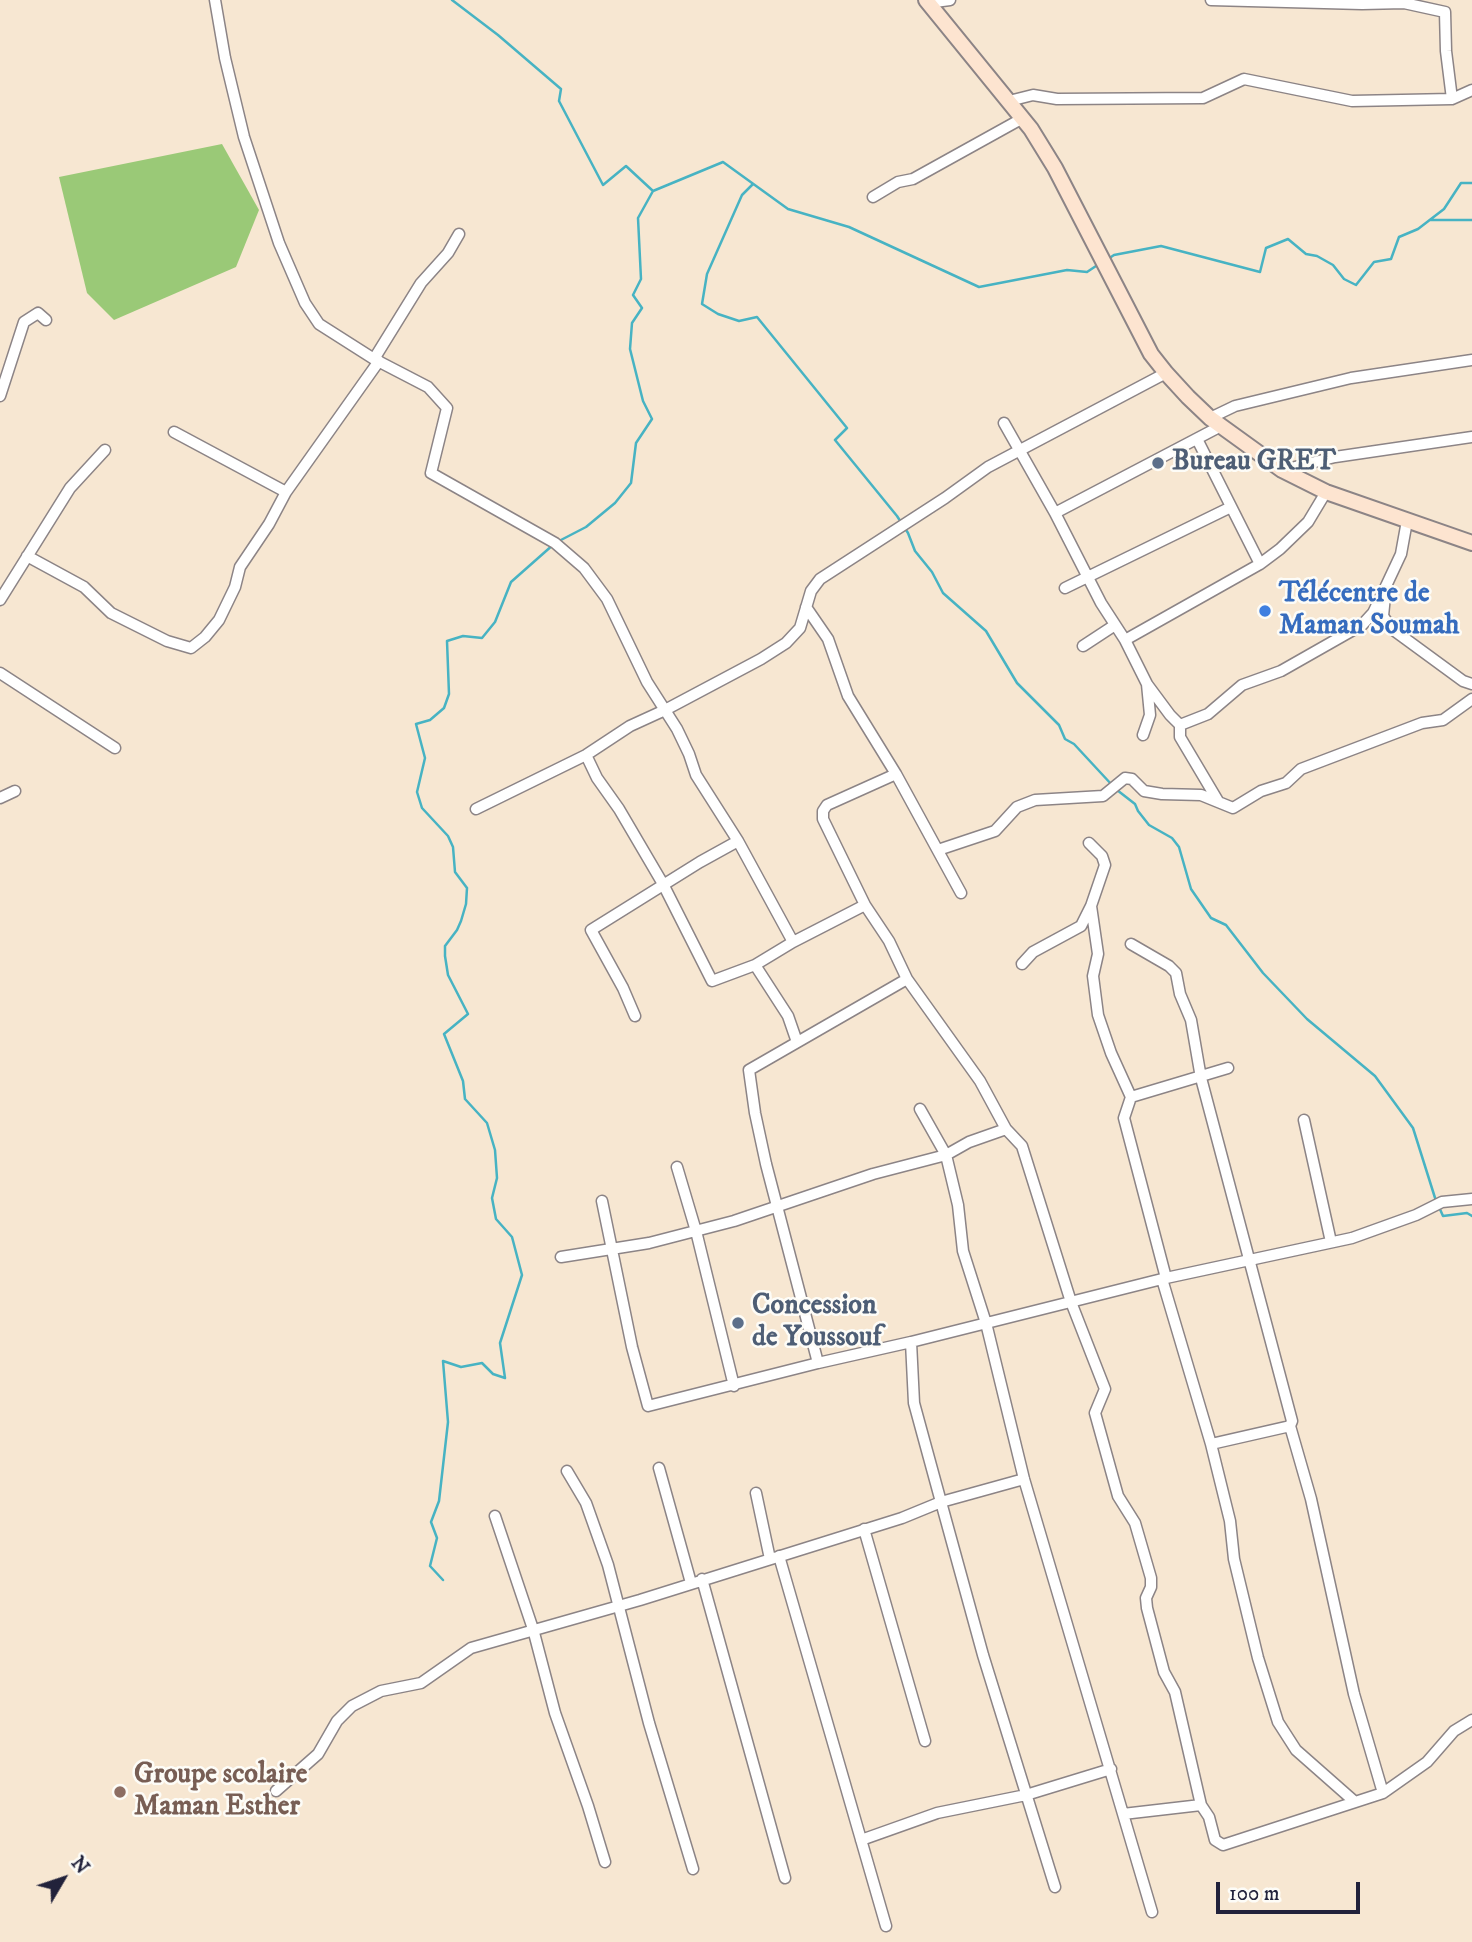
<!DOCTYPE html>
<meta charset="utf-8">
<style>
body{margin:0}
#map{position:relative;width:1472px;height:1942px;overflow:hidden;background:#f7e7d2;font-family:"IM FELL DW Pica",serif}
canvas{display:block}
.north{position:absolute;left:28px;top:1844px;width:70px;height:70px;-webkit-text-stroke:5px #fdfcf7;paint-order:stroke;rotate:51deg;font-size:19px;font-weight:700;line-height:28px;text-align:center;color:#22223b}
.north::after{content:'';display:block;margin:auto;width:24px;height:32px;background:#22223b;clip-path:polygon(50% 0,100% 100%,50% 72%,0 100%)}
.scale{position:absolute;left:1216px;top:1882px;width:144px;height:32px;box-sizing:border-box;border:4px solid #22223b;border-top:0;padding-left:9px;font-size:21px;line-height:24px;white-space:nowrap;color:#22223b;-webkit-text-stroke:5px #fdfcf7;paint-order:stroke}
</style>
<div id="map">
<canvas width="1472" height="1942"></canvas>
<div class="north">N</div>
<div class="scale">100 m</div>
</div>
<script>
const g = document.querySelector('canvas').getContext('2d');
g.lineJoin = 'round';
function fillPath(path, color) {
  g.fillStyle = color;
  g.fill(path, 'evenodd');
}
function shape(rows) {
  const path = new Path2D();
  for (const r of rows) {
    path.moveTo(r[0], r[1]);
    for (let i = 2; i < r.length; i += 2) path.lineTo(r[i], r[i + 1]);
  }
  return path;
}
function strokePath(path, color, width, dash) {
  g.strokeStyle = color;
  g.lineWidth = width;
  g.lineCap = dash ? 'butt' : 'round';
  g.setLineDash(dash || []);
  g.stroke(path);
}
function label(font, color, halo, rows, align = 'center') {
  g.font = font + ' "IM FELL DW Pica",serif';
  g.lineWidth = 5;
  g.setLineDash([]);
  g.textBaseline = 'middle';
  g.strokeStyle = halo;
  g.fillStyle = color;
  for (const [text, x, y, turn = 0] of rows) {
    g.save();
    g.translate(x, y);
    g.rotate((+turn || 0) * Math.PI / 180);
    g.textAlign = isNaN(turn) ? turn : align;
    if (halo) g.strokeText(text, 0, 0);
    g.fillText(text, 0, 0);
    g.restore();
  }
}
fillPath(shape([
 [222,144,259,210,236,267,114,320,87,293,59,177]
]), '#9ac977');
strokePath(shape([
 [452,0,498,35,561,89,559,101,603,185,626,166,653,191,723,162,788,209,849,227,979,287,1067,270,1087,272,1099,264],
 [753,184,742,195,707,274,702,304,718,314,739,321,757,317,847,428,835,440,897,516,908,533,915,551,932,572,943,593,986,631,1017,683,1059,725,1065,739,1074,744,1112,785],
 [1430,220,1472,220],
 [1108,259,1114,255,1161,246,1260,272,1266,248,1288,239,1306,254,1317,256,1333,265,1344,279,1356,285,1374,262,1391,259,1399,237,1418,229,1444,209,1461,183,1472,183],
 [559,541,586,527,615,503,631,483,636,443,652,419,643,401,630,349,632,323,642,308,633,295,641,279,638,218,653,191],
 [1117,790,1135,804,1138,811,1149,825,1172,838,1179,847,1191,889,1211,918,1226,925,1263,973,1307,1019,1375,1076,1413,1128,1436,1201],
 [1439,1207,1443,1216,1467,1213,1472,1216],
 [443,1580,430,1566,437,1538,431,1522,439,1501,448,1422,443,1361,461,1367,482,1363,493,1374,505,1378,500,1343,522,1275,512,1237,496,1219,492,1198,497,1178,495,1150,487,1123,465,1099,463,1081,444,1034,468,1014,448,975,445,956,445,946,457,930,461,921,466,904,467,888,455,872,453,847,448,836,422,808,417,792,425,758,416,724,430,720,444,708,449,694,447,641,463,636,482,638,495,622,511,582,554,544]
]), '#47b3c3', 2.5);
const street = shape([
 [215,0,225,58,244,137,279,243,305,303,319,324,374,359,428,387,447,408,431,473,555,543,584,568,607,599,647,682,677,729,689,754,696,775,738,841,793,942],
 [1211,0,1362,4,1404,3,1445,12,1446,51,1452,99],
 [927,3,950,0],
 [1009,101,1033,95,1057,99,1203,98,1244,79,1352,101,1452,99,1472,90],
 [873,197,898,182,913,179,1023,118],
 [374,359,421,283,448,253,459,234],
 [0,396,24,322,38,313,46,320],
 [1210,418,1235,406,1351,378,1472,360],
 [1004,423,1055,513,1101,603,1125,640,1260,564,1280,549,1308,522,1326,492],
 [174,432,286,492],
 [1197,439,1260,564],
 [1283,470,1335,457,1472,437],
 [1055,513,1221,426],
 [1407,521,1401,554,1386,586,1383,616,1392,629,1463,681,1472,684],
 [27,556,84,587,111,613,167,641,191,648,205,637,219,620,235,587,240,567,269,524,286,492,379,361],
 [1065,588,1231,507],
 [0,600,70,488,105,450],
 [806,607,828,639,848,696,896,774,961,893],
 [1125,640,1147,684,1150,715,1143,735],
 [1083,646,1115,625],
 [0,673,115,748],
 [1147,684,1170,715,1180,725,1208,714,1242,685,1281,671,1362,625,1373,613,1386,586],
 [1180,725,1180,737,1218,801],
 [0,798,15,791],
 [476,809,586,755,630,726,665,710,761,659,786,643,800,628,811,591,820,579,945,498,988,467,1166,373],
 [938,850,995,831,1017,807,1035,800,1103,796,1125,778,1132,779,1144,791,1162,794,1201,795,1233,808,1261,791,1286,783,1301,769,1422,723,1443,720,1472,699],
 [865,905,823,819,823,811,827,805,896,774],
 [1091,906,1098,954,1093,976,1098,1015,1111,1053,1131,1097],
 [1131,944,1169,966,1176,973,1180,994,1191,1020,1201,1078,1292,1421,1290,1426,1311,1499,1354,1694,1383,1793],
 [1022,964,1033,952,1081,926,1091,906,1105,865,1102,856,1089,843],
 [755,965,788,1016,797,1042],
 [907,979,749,1070,755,1113,766,1164,818,1363,911,1342],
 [635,1016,623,988,591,930,700,862,738,841],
 [920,1109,946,1155,958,1205,963,1251,986,1323,1024,1479,1152,1912],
 [1304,1120,1331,1242],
 [1006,1129,1022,1146,1071,1302,1105,1389,1095,1413,1118,1496,1135,1523,1151,1578,1151,1587,1146,1598,1147,1608,1164,1672,1175,1692,1201,1805],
 [677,1167,696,1231,734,1386],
 [602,1201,632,1347,648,1406,818,1363],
 [561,1257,649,1243,734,1221,873,1174,946,1155,969,1142,1006,1129,980,1081,907,979,889,941,865,905,793,942,755,965,712,981,663,884,619,809,597,778,586,755],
 [1166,1278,1124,1118,1131,1097,1228,1068],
 [1162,1279,1211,1444,1290,1426],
 [1211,1444,1230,1521,1234,1559,1258,1658,1278,1722,1296,1750,1355,1802],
 [659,1468,691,1583],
 [567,1471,586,1503,608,1565,649,1723,693,1869],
 [1024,1479,941,1502,983,1655,1055,1887],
 [756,1493,770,1559],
 [495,1516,533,1629,555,1713,588,1806,605,1862],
 [864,1529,925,1741],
 [779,1556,886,1926],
 [702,1579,785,1878],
 [276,1791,318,1754,337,1721,352,1706,381,1691,421,1683,471,1648,640,1600,902,1518,941,1502,914,1403,911,1342,1166,1278,1352,1238,1416,1215,1442,1202,1472,1199],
 [1123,1814,1201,1805,1209,1817,1215,1840,1223,1845,1383,1793,1427,1762,1454,1731,1472,1720],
 [861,1840,937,1813,1026,1795,1111,1769]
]);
const secondary = shape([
 [926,0,1031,129,1055,168,1151,354,1166,373,1188,397,1210,418,1282,470,1326,492,1472,543]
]);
strokePath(street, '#8c8486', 13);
strokePath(secondary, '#8c8486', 18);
strokePath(street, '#fff', 10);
strokePath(secondary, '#fde4d0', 14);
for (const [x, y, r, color] of [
 [1158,463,7,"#5c6f8a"],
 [1265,611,7,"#3f7fe0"],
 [738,1323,7,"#5c6f8a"],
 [120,1792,7,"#8d6e63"]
]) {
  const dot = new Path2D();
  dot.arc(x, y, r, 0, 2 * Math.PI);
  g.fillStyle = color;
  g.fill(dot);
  strokePath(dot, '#fdfcf7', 2.5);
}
label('bold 28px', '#4e5e75', '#fdfcf7', [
 ["Bureau GRET",1172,463],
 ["Concession",752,1307],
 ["de Youssouf",752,1339]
], 'left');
label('bold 28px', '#366cbe', '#fdfcf7', [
 ["Télécentre de",1279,595],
 ["Maman Soumah",1279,627]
], 'left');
label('bold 28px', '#785e54', '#fdfcf7', [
 ["Groupe scolaire",134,1776],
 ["Maman Esther",134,1808]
], 'left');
</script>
